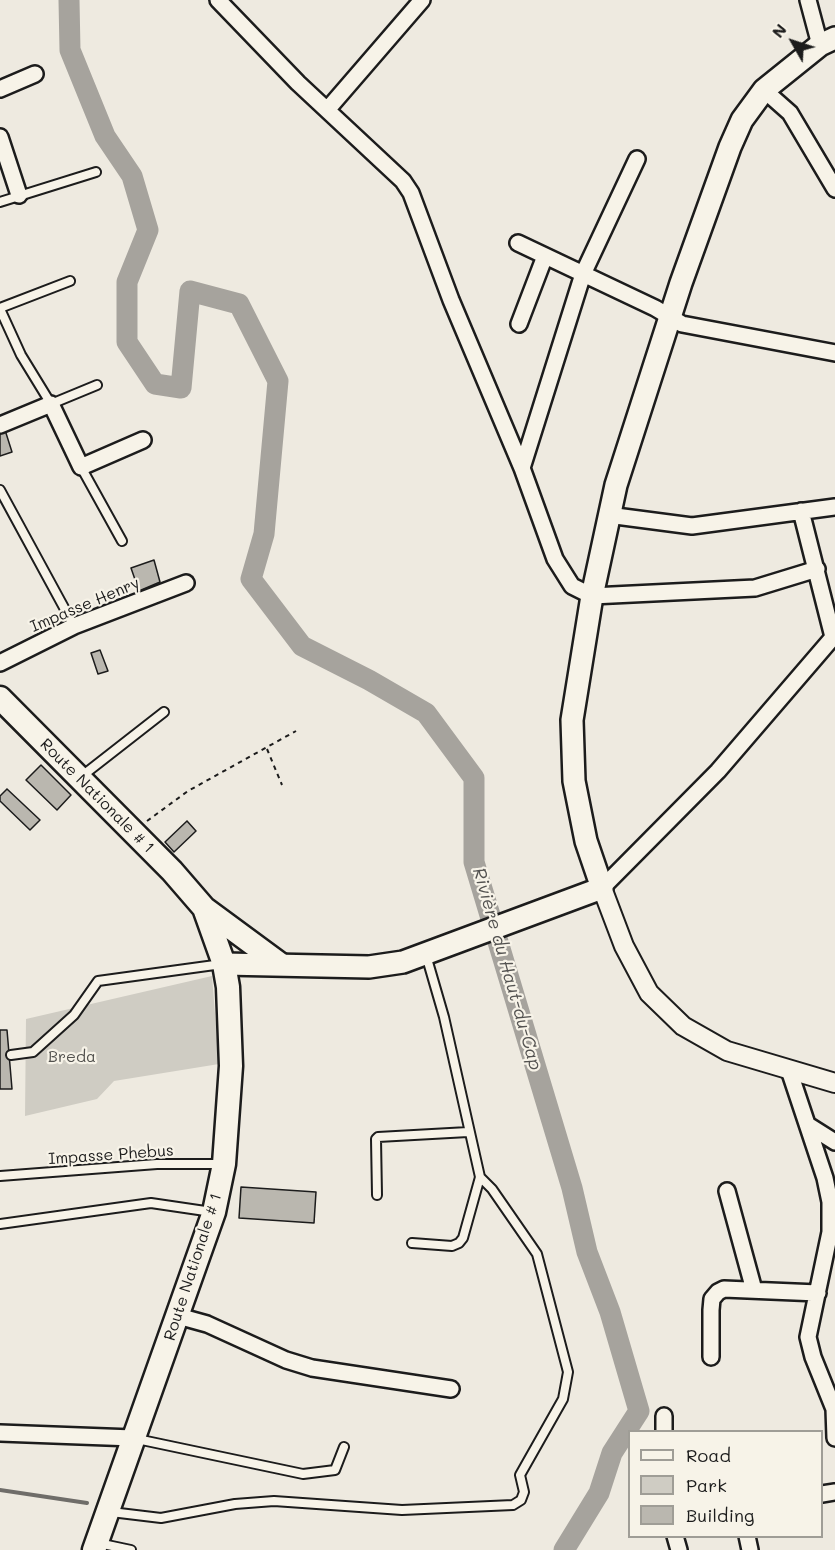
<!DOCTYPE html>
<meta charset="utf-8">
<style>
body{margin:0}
#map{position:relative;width:835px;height:1550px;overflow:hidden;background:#eeeae0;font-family:Mali,sans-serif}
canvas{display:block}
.legend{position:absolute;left:628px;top:1430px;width:195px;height:108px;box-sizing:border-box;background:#f7f3e8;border:2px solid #9f9d96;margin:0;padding:8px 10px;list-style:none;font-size:18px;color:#1c1c1c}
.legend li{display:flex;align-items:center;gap:12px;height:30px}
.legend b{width:30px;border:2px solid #9f9d96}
.north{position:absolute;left:763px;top:12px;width:60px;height:60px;-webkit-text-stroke:4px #f7f3e8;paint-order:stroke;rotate:309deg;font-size:16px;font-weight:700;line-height:24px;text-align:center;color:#1c1c1c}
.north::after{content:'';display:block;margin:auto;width:21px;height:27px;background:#1c1c1c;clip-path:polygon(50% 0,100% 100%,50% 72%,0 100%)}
</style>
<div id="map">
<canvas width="835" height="1550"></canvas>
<ul class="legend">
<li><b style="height:8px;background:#f7f3e8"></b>Road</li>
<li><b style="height:16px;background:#cfccc3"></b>Park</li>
<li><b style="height:16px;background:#bab7af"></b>Building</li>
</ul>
<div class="north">N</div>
</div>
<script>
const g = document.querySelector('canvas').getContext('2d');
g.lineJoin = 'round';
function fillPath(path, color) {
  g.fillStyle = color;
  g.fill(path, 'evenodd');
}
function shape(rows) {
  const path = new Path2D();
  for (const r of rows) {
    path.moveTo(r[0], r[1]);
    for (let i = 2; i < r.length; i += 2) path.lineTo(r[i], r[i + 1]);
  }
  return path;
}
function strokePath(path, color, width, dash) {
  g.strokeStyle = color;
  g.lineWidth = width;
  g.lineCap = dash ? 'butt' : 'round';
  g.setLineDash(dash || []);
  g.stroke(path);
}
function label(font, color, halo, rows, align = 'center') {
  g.font = font + ' Mali,sans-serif';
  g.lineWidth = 4.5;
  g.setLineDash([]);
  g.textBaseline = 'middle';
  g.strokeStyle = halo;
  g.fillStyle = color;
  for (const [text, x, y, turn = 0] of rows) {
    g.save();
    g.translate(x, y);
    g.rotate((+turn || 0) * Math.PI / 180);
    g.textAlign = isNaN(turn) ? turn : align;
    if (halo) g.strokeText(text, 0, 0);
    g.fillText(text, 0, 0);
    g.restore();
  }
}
fillPath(shape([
 [212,976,219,1064,114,1081,97,1099,25,1116,26,1019]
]), '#cfccc3');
strokePath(shape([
 [0,1490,87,1503]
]), '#6f6d69', 4);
strokePath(shape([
 [69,0,70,50,105,136,132,176,148,230,127,282,127,342,155,384,181,388,190,291,239,304,278,381,264,534,251,579,302,646,369,680,426,713,474,778,474,862,572,1188,587,1252,610,1312,639,1411,612,1453,599,1493,564,1550]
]), '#a6a39d', 21);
const building = shape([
 [5,430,12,452,0,456,0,432,5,430],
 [154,560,160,582,139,591,131,568,154,560],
 [100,650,108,671,98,674,91,653,100,650],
 [41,765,71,795,57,810,26,780,41,765],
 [7,789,40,820,30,830,0,801,0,796,7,789],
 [187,821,196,831,174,852,165,842,187,821],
 [0,1030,7,1030,12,1089,0,1089,0,1030],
 [241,1187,316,1192,314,1223,239,1218,241,1187]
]);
fillPath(building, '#bab7af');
strokePath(building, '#1c1c1c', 1.5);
const service = shape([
 [0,202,96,172],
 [0,308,70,281],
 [0,309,21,355,51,404,97,385],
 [81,467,122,541],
 [0,490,74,626],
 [82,776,164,712],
 [11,1055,33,1052,74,1015,98,981,222,964],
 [0,1176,157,1164,223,1164],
 [377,1195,376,1139,378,1137,468,1132],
 [0,1224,151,1203,212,1212],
 [412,1243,452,1246,459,1243,463,1238,480,1177,444,1017,426,955],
 [137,1439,303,1474,335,1470,344,1447],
 [111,1512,161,1518,235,1504,274,1501,402,1510,513,1505,521,1500,524,1492,520,1475,563,1399,568,1372,537,1254,492,1189,480,1177],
 [98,1543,131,1550]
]);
const minor = shape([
 [218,0,298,83,403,181,411,193,451,300,522,468,555,559,572,586,592,596,755,588,817,569],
 [808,0,820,45],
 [0,89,35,74],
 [764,90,790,113,835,189],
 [327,110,422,0],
 [0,137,19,195],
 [518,243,655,308,682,324,835,353],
 [519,324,545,256],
 [0,425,51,404,81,467,143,440],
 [522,468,583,274,637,159],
 [801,511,833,637],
 [608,515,692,526,835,507],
 [0,663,74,626,186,583],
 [602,888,718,771,835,635],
 [789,1070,825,1178,830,1202,830,1232,808,1337,813,1357,834,1409,835,1438],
 [808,1125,835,1142],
 [727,1191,754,1290],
 [178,1316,207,1324,286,1360,312,1368,451,1389],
 [711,1357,711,1310,712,1299,718,1292,724,1289,818,1293],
 [664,1416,664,1432],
 [0,1433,133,1438],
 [822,1494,835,1492],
 [675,1536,679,1550],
 [747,1536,750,1550]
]);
const tertiary = shape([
 [602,888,624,946,649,993,683,1026,727,1051,835,1083]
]);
const secondary = shape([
 [224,964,369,967,403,962,602,888,586,841,574,781,572,720,592,596,616,485,681,283,730,147,742,120,764,90,820,45,835,38]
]);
const primary = shape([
 [0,698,172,871,204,908,224,964,228,987,231,1066,224,1164,214,1212,94,1550],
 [204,908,280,964]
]);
strokePath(service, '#1c1c1c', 12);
strokePath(minor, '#1c1c1c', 20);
strokePath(tertiary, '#1c1c1c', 22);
strokePath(secondary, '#1c1c1c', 26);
strokePath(primary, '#1c1c1c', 27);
strokePath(shape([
 [267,749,282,785],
 [147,821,188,791,296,731]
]), '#1c1c1c', 2, [4.5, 4.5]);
strokePath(service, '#f7f3e8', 8);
strokePath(minor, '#f7f3e8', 15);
strokePath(tertiary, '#f7f3e8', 18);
strokePath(secondary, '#f7f3e8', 21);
strokePath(primary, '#f7f3e8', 22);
label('16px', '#1c1c1c', '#f7f3e8', [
 ["Impasse Henry",85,605,-23],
 ["Route Nationale # 1",97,796,45],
 ["Impasse Phebus",111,1155,-4],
 ["Route Nationale # 1",193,1267,-72]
]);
label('16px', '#52514e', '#f7f3e8', [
 ["Breda",72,1057]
]);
label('italic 18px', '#535250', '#f7f3e8', [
 ["Rivière du Haut-du-Cap",507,969,74]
]);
</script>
